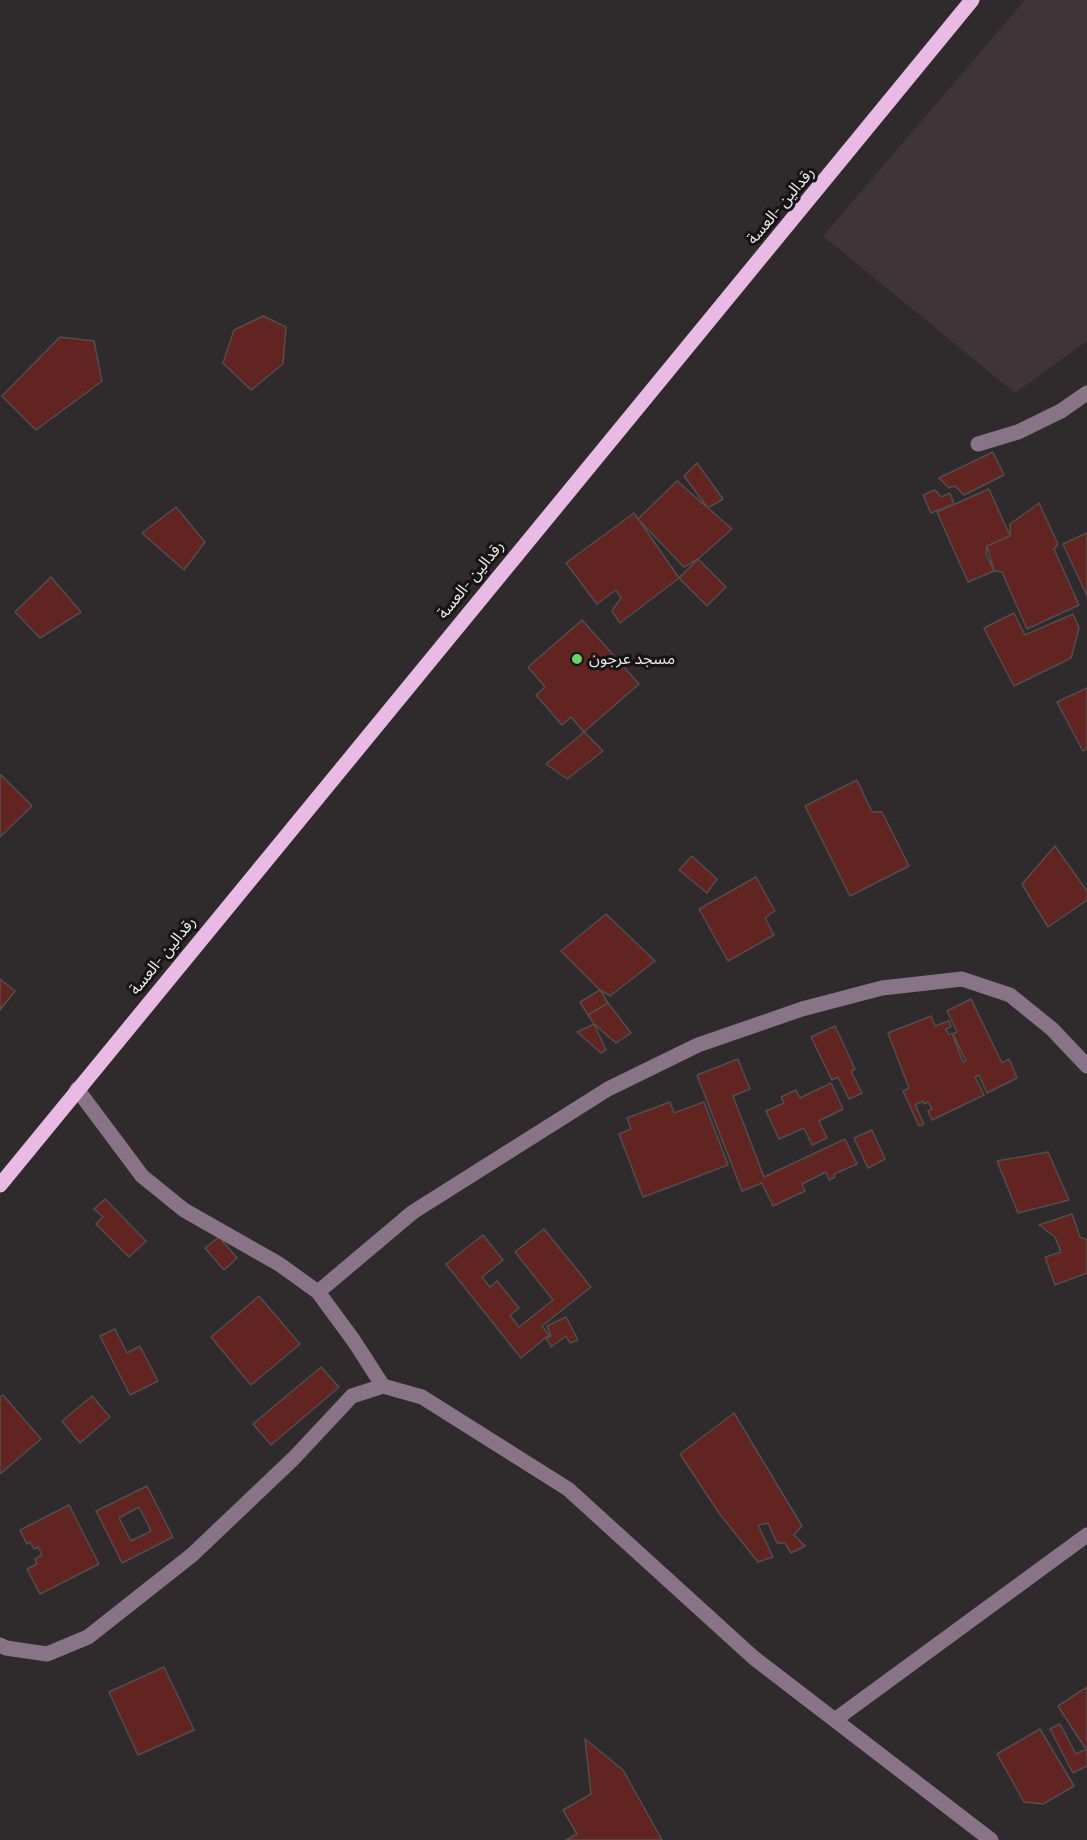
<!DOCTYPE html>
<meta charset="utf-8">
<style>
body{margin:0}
canvas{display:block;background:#2f2a2b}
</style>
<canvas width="1087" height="1840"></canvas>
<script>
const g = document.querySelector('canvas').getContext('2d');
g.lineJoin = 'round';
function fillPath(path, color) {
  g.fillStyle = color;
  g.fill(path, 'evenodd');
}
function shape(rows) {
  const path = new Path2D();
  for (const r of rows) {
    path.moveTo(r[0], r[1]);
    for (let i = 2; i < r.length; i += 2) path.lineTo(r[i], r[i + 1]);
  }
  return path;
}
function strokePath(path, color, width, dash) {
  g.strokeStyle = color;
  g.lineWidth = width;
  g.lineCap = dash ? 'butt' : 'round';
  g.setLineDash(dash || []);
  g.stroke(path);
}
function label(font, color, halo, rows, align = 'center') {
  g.font = font + ' "PT Serif","Noto Sans Arabic",serif';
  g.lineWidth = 6;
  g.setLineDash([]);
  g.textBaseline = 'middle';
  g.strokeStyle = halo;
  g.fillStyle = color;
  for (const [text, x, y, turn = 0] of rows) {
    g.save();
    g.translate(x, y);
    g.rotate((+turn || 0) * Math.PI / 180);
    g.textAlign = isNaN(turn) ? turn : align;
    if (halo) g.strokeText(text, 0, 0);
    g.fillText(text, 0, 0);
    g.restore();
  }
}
fillPath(shape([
 [1025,0,1087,0,1087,341,1015,393,823,236]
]), '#3f3437');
const building = shape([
 [263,316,286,327,283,364,251,390,223,363,234,330,263,316],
 [60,337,94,341,102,381,36,430,2,396,60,337],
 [993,452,1004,475,964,495,955,486,949,488,939,478,993,452],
 [697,463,723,499,708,508,684,476,697,463],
 [677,481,732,529,698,559,684,567,638,519,677,481],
 [989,489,1010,536,987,546,986,554,994,571,968,582,937,512,989,489],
 [935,490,941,497,950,493,954,504,931,513,923,495,935,490],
 [1039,503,1058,544,1054,549,1079,605,1027,629,1002,572,994,571,987,546,1010,536,1010,524,1039,503],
 [176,507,205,542,184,570,142,533,176,507],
 [634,513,679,578,620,623,612,611,621,598,616,590,597,604,566,563,634,513],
 [1087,533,1087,596,1063,544,1087,533],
 [698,559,726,587,707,606,679,578,698,559],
 [51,577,81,612,40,638,15,612,51,577],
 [1014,613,1025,635,1073,614,1079,628,1071,658,1014,686,984,628,1014,613],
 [582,620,639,684,584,732,571,717,562,725,536,695,545,687,528,667,582,620],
 [1087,688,1087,749,1083,751,1057,702,1087,688],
 [584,732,603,751,567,779,546,764,584,732],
 [0,774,32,806,0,837,0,774],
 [857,780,872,812,882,812,909,866,850,896,805,806,857,780],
 [1055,846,1087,891,1087,900,1048,927,1022,884,1055,846],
 [692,856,717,879,707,893,679,870,692,856],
 [756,877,775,911,765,918,774,935,728,961,699,909,756,877],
 [606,914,655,961,610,996,600,990,561,951,606,914],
 [0,979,15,991,0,1010,0,979],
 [600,990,608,1003,588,1015,580,1002,600,990],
 [971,999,1002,1063,1009,1059,1017,1078,987,1093,979,1075,975,1077,984,1095,932,1120,928,1111,932,1109,928,1102,924,1104,923,1101,915,1105,924,1124,919,1126,903,1091,909,1088,888,1033,931,1016,935,1026,949,1021,951,1027,946,1029,949,1035,952,1033,963,1062,966,1061,953,1034,957,1032,947,1011,971,999],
 [608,1003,631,1033,616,1043,594,1024,588,1015,608,1003],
 [594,1024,606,1050,601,1053,577,1032,594,1024],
 [835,1026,855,1069,851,1071,862,1093,849,1099,838,1077,832,1080,811,1037,835,1026],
 [738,1059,750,1089,733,1096,764,1177,845,1139,857,1164,834,1174,835,1177,829,1180,826,1172,802,1184,805,1191,773,1206,762,1183,742,1191,697,1075,738,1059],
 [831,1083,843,1109,819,1121,827,1138,812,1145,804,1128,779,1139,766,1111,784,1103,781,1097,796,1090,800,1098,831,1083],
 [670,1102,674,1113,704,1102,728,1165,643,1197,619,1134,631,1129,627,1118,670,1102],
 [872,1130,885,1159,868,1168,854,1138,872,1130],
 [1048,1152,1069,1200,1018,1213,997,1161,1048,1152],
 [105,1199,146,1241,129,1257,96,1224,103,1217,94,1209,105,1199],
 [1072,1214,1080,1237,1087,1240,1087,1273,1055,1285,1045,1257,1061,1252,1055,1237,1039,1225,1072,1214],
 [544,1229,591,1287,542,1326,549,1335,521,1358,446,1264,483,1235,503,1260,482,1277,490,1287,497,1281,519,1308,510,1315,519,1327,553,1300,515,1252,544,1229],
 [219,1237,237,1258,224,1270,205,1248,219,1237],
 [259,1296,300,1344,251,1385,211,1337,259,1296],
 [566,1317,578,1340,570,1343,566,1336,551,1347,546,1338,551,1336,547,1326,566,1317],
 [115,1329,127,1353,140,1346,158,1381,130,1395,100,1336,115,1329],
 [321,1367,339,1387,271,1445,253,1424,321,1367],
 [3,1395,41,1439,0,1474,0,1397,3,1395],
 [92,1396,110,1417,80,1443,62,1421,92,1396],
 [734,1413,802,1526,794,1535,805,1546,791,1553,785,1543,777,1543,768,1523,758,1525,773,1557,758,1562,719,1513,680,1454,734,1413],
 [147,1486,173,1537,122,1563,96,1511,147,1486],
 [139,1507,151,1531,131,1541,119,1518,139,1507],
 [69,1505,99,1564,40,1594,27,1569,37,1564,35,1559,42,1555,38,1547,34,1549,30,1542,27,1544,20,1530,69,1505],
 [164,1667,194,1730,138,1755,109,1692,164,1667],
 [1087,1687,1087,1746,1085,1748,1058,1706,1087,1687],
 [1060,1724,1076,1754,1087,1749,1087,1766,1073,1773,1050,1729,1060,1724],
 [1040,1729,1074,1786,1043,1804,1024,1802,997,1754,1040,1729],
 [585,1739,623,1770,662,1840,566,1840,577,1834,563,1810,591,1794,585,1739]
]);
fillPath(building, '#622420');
strokePath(building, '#534d4d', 1.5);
strokePath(shape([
 [978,444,1018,432,1061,411,1087,393],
 [77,1089,142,1176,184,1210,279,1264,318,1292,354,1341,383,1386],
 [318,1292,413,1212,608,1089,698,1045,802,1009,882,988,962,979,1010,995,1052,1029,1087,1066],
 [0,1645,6,1648,47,1654,88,1637,192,1555,294,1458,352,1396,383,1386,422,1397,568,1489,754,1658,991,1840],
 [836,1719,1087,1535]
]), '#897387', 15);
strokePath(shape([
 [0,1185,972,0]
]), '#e8bae4', 15);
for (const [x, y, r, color] of [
 [577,659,6,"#67d465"]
]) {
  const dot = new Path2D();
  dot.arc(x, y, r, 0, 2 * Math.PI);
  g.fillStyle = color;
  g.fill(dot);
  strokePath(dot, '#151314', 2);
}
label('16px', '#ece9e9', '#151314', [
 ["رقدالين -العسة",781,206,-50],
 ["رقدالين -العسة",471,580,-51],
 ["رقدالين -العسة",163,956,-51]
]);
label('16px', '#ece9e9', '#151314', [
 ["مسجد عرجون",589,659]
], 'left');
</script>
